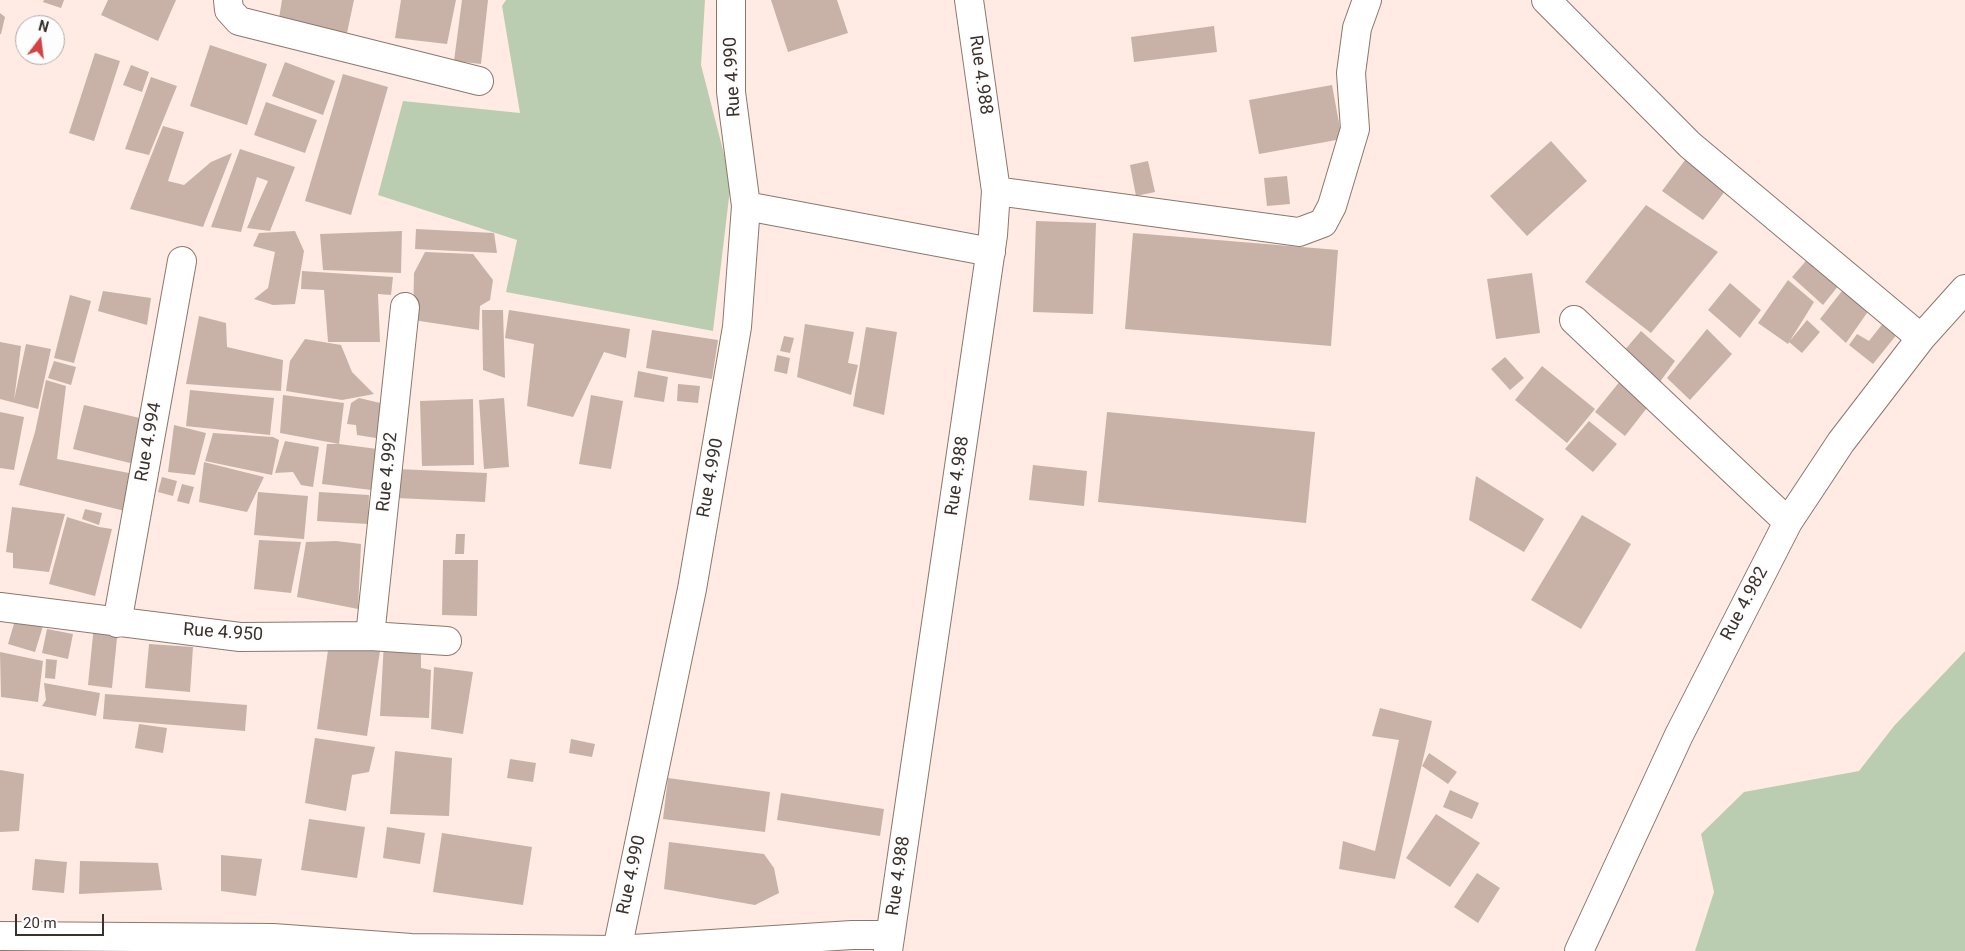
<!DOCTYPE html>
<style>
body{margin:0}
#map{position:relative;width:1965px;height:951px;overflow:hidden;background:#ffebe3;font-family:Roboto,sans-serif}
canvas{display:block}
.north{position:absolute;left:15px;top:15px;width:50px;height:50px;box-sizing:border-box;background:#fdfdfd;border:1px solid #afabaa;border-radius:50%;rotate:15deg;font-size:14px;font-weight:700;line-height:20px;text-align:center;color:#3a312d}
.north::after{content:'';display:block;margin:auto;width:18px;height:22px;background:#d34343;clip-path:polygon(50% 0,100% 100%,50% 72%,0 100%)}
.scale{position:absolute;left:15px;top:914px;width:89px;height:22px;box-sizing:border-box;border:2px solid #3a312d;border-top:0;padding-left:6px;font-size:15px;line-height:18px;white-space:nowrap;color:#3a312d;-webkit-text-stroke:4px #fdfdfd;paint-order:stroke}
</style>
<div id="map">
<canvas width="1965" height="951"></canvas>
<div class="north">N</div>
<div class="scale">20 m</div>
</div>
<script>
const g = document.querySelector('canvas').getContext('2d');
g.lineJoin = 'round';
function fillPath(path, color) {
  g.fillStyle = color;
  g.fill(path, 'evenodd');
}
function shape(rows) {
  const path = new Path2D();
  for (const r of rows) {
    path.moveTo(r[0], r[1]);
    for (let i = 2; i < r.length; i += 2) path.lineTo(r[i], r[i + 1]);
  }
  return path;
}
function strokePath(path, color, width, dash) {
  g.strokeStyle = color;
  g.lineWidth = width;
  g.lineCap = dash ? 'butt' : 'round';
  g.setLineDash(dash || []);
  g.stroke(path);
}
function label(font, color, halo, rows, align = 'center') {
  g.font = font + ' Roboto,sans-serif';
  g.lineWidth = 4.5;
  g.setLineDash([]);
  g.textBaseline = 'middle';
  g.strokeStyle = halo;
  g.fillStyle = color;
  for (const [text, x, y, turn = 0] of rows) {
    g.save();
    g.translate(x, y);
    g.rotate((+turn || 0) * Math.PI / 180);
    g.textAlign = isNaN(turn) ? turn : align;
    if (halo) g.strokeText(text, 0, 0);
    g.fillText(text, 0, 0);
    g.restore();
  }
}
fillPath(shape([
 [506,0,705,0,701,65,731,181,713,331,506,292,517,240,378,195,403,101,520,113,502,6],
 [1965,651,1965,951,1695,951,1714,892,1701,834,1744,792,1859,771,1894,726]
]), '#bbcdb1');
fillPath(shape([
 [44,0,64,0,61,8,43,2],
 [108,0,176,0,158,41,101,15],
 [282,0,354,0,347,33,279,18],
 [401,0,456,0,447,44,395,38],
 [462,0,488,0,481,64,454,61],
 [771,0,837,0,848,33,788,52],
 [0,13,5,17,1,34,0,34],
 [1214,26,1217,52,1134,62,1131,37],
 [210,45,267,64,247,125,190,106],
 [95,53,120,61,94,141,69,133],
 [285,62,335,81,323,115,272,96],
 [131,65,149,72,142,92,123,85],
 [343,74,388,87,351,215,305,201],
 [151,77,177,86,149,155,125,149],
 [1332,85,1342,139,1259,154,1249,100],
 [266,102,317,120,305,153,254,135],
 [163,126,184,132,168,181,184,185,211,162,232,153,203,227,130,209],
 [1551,141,1587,181,1527,236,1490,196],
 [240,149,295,167,270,231,247,228,268,181,257,177,241,232,211,227],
 [1691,152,1732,182,1703,220,1662,191],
 [1148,161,1155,192,1136,196,1130,165],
 [1287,176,1290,204,1267,206,1264,178],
 [1646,205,1718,252,1651,333,1585,282],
 [1036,221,1096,223,1093,314,1033,312],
 [416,229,494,233,497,253,415,249],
 [295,231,304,251,295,304,273,305,254,299,268,288,275,252,253,246,259,233],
 [402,231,401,273,323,270,320,234],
 [1133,233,1338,250,1331,346,1125,329],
 [425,252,473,254,493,280,490,300,480,306,479,330,413,320,414,273],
 [1811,255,1843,280,1823,305,1792,277],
 [302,271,393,277,391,295,378,294,380,342,328,342,324,290,301,289],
 [1532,273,1540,333,1496,339,1487,279],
 [1788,280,1814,302,1788,344,1758,323],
 [1730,283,1761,310,1740,338,1708,310],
 [1845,287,1869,310,1846,343,1820,319],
 [103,291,151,298,147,325,98,311],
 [70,295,91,301,74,363,54,358],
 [482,310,503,310,505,378,483,370],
 [509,310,630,329,626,358,604,352,573,417,527,406,534,344,505,338],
 [199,316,226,323,227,347,283,360,281,391,186,384],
 [1807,320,1820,332,1802,353,1789,342],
 [1884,322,1898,333,1873,364,1849,345,1857,334,1869,341],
 [805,324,854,332,848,363,858,365,851,395,797,377],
 [866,327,897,332,884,415,853,406],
 [1707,329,1732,354,1690,400,1667,378],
 [652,330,718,340,712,379,646,368],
 [1641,331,1675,361,1657,386,1623,352],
 [784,336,794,338,790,353,780,351],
 [305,339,341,345,352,372,374,394,342,400,286,391,290,361],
 [0,342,21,346,14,400,26,344,51,349,38,409,0,399],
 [777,355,790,358,787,374,774,371],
 [1505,357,1524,378,1510,390,1491,369],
 [54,361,76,367,71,385,48,378],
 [1542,366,1595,409,1567,443,1515,400],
 [638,371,668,377,664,402,634,397],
 [46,380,66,386,57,459,134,474,125,511,19,485,35,432],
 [1621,380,1650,404,1625,436,1595,412],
 [678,384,700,386,698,403,677,401],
 [190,390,274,398,270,435,186,426],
 [283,395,344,403,339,444,385,450,380,491,322,484,327,444,339,444,280,433],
 [591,395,623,401,611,469,579,464],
 [359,398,389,405,382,439,357,435,356,425,347,424,351,403],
 [504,398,509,467,484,469,479,400],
 [473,399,474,465,422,466,420,401],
 [84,405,144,419,134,464,73,449],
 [0,412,24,417,14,470,0,468],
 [1107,412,1315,432,1306,523,1098,502],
 [1589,421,1617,444,1593,472,1565,449],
 [174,425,206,433,195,475,168,472],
 [213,433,273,437,279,440,272,475,205,461],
 [285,441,319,447,313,487,301,485,293,472,275,473],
 [204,462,264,477,247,512,199,502],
 [1033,465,1087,471,1084,506,1029,500],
 [397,469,487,473,485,502,396,498],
 [1476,476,1544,519,1524,552,1469,520],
 [162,477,177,481,173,496,158,492],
 [182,484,194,487,189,504,177,501],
 [258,492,308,496,304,539,254,535],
 [319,492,369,495,368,524,317,521],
 [12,507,65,514,49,572,13,568,13,553,6,552],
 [85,509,102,513,99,525,82,519],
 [1582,515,1631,544,1581,629,1531,600],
 [67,517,99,527,112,529,95,596,49,584],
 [456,534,465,534,464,554,455,554],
 [259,540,301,542,291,593,254,589],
 [336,541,361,544,358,609,297,597,306,542],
 [443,560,478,560,477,616,442,615],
 [16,617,43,626,35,652,8,644],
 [94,625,118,628,112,688,88,685],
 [47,629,73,634,68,659,42,653],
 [384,641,421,644,421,668,431,670,429,718,380,716],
 [329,643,380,651,367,736,317,729],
 [149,644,193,647,190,692,145,688],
 [0,652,43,661,38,702,1,697],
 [46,659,57,660,55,679,45,678],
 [434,667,473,672,463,734,431,729],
 [44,683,100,693,96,716,42,706,46,700],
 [105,694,247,705,245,731,103,719],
 [1380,708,1432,721,1395,879,1339,869,1343,841,1375,851,1399,740,1372,736],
 [139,724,167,728,163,753,135,748],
 [315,738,375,747,369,772,352,775,346,811,305,803],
 [571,739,595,744,592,757,569,753],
 [395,751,452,758,449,816,390,814],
 [1429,753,1457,772,1448,784,1422,766],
 [510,759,536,763,533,782,507,778],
 [0,770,24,774,19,831,0,832],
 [668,778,770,792,765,832,663,819],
 [1450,790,1479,803,1472,819,1443,807],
 [781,793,884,809,880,836,777,820],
 [1436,814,1480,843,1450,887,1406,858],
 [309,819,365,827,357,878,301,870],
 [387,827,425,833,420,864,383,858],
 [442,833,532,847,523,905,433,892],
 [669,842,764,854,774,868,779,893,755,905,664,889],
 [221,855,262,859,256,896,221,891],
 [35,859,67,862,64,893,32,890],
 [80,861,158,863,162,890,79,894],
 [1477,873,1500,888,1478,923,1454,907]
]), '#c8b2a7');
const minor = shape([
 [228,0,229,10,239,21,479,81],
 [1546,0,1690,145,1921,338],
 [996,191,1299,232,1323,223,1332,206,1355,129,1351,73,1357,28,1367,0],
 [746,206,991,252],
 [1574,320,1788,522],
 [0,607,240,637,370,636,447,641],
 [117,623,182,261],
 [370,636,405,307],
 [0,936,273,938,411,948,617,950,852,935,890,935],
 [617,950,692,589,737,327,746,206,731,92,731,0],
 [888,951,993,235,996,191,969,0],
 [1579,951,1679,735,1788,522,1841,442,1921,338,1965,289]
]);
strokePath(minor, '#8c776d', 30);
strokePath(minor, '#fff', 28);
label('18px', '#3a312d', '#fdfdfd', [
 ["Rue 4.988",980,75,82],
 ["Rue 4.990",733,77,-93],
 ["Rue 4.994",149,442,-80],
 ["Rue 4.992",388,472,-84],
 ["Rue 4.988",958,476,-82],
 ["Rue 4.990",711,478,-80],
 ["Rue 4.982",1745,604,-62],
 ["Rue 4.950",223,633,4],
 ["Rue 4.990",632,875,-78],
 ["Rue 4.988",899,876,-82]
]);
</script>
